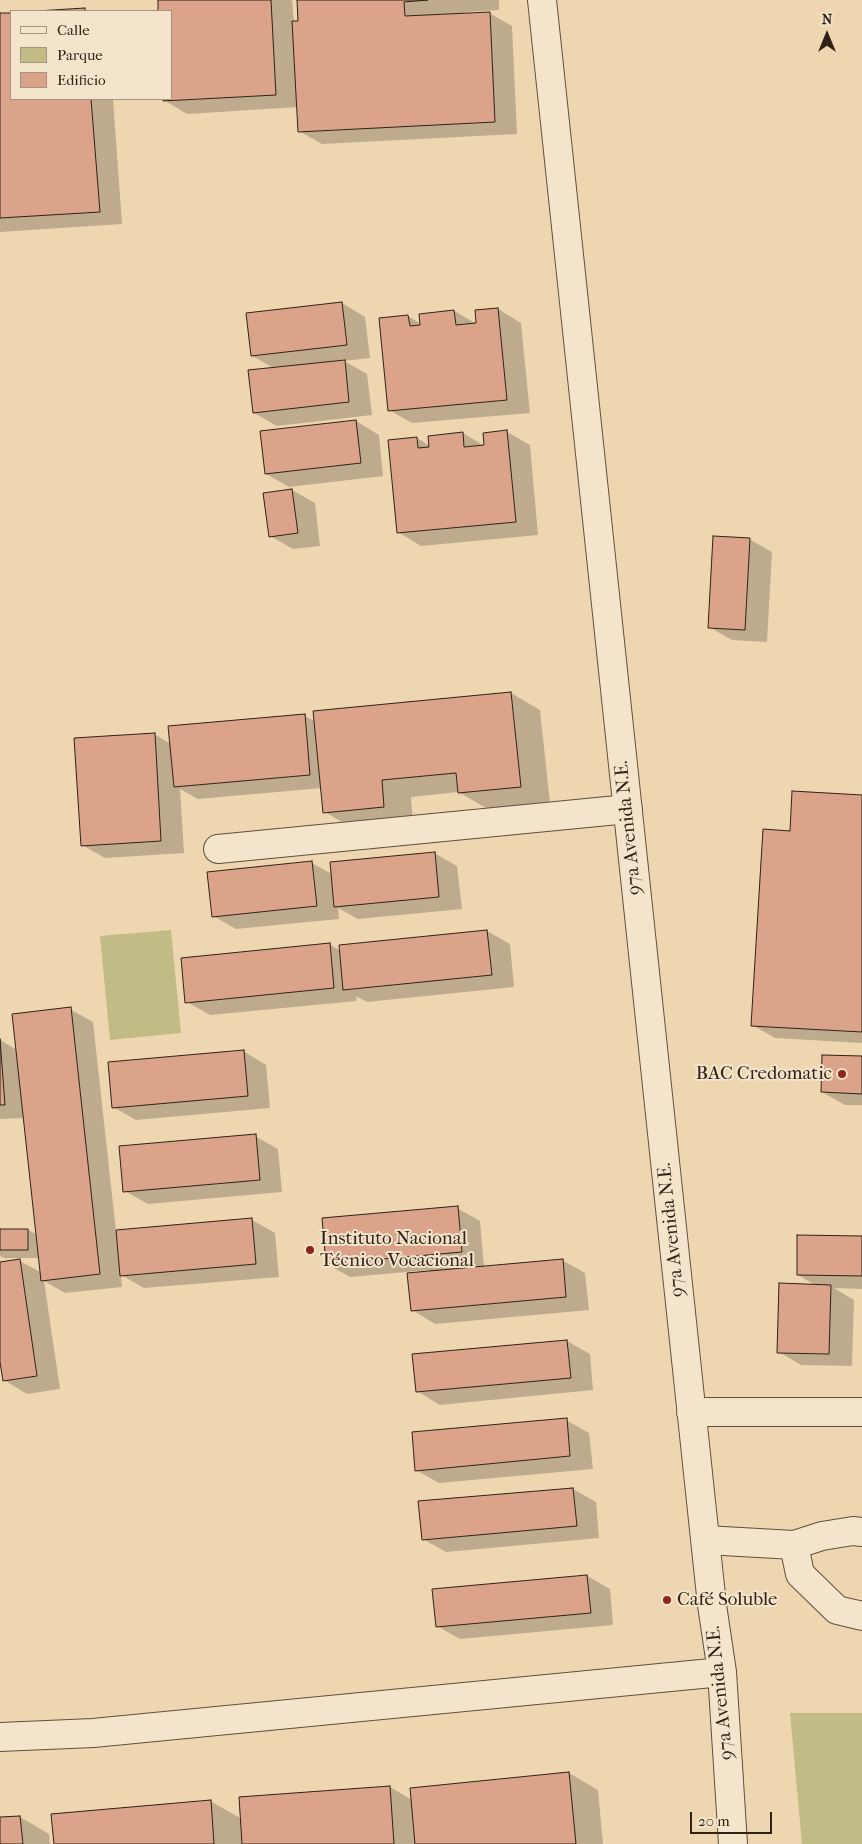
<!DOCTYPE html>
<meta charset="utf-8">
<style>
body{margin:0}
#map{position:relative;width:862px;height:1844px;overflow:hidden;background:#eed6b1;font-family:"IM FELL French Canon",serif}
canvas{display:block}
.legend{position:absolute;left:10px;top:10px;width:162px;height:90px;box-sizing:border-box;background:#f4e4cc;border:1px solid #a59683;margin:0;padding:6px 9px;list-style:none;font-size:15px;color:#2f2215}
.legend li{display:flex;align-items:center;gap:10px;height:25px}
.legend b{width:25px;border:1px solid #a59683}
.north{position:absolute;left:802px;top:10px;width:50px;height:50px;-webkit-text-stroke:4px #f4e4cc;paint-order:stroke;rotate:0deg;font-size:14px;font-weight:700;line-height:20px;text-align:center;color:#2f2215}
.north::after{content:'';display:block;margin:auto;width:18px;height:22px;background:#2f2215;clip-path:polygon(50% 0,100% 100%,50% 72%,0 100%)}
.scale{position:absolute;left:690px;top:1812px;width:82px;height:22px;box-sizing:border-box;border:2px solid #2f2215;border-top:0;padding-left:6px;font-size:15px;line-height:18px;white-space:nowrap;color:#2f2215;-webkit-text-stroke:4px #f4e4cc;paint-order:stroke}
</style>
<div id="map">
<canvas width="862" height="1844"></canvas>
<ul class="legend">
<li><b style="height:6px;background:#f4e4cc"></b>Calle</li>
<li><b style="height:14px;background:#c1bb86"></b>Parque</li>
<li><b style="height:14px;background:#daa38a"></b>Edificio</li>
</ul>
<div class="north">N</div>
<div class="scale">20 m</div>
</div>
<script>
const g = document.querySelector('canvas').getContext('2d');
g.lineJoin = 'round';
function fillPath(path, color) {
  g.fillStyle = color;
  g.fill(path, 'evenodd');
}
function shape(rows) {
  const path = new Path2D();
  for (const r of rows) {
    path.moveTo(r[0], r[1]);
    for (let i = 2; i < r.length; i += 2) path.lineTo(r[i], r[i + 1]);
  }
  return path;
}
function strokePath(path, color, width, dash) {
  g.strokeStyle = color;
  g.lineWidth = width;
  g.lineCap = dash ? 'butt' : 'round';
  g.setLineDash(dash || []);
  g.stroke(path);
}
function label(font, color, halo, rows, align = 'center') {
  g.font = font + ' "IM FELL French Canon",serif';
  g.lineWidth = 4;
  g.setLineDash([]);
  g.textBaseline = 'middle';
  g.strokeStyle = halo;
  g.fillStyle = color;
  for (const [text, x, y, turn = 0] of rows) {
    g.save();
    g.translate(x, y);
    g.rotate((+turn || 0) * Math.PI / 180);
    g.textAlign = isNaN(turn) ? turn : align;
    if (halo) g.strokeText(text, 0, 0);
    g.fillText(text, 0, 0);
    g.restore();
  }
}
fillPath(shape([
 [171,930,181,1033,110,1040,100,936],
 [790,1713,862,1713,862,1844,802,1844]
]), '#c1bb86');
fillPath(shape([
 [159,0,292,0,294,22,299,22,298,0,499,0,499,10,465,12,465,14,489,13,512,26,517,134,322,144,299,131,298,107,187,114,164,100,164,99,171,99,171,11,159,11],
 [11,14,11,99,113,99,122,224,0,232,0,15],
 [342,303,365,317,370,358,344,361,367,374,372,415,277,426,254,413,274,368,252,356],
 [498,309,521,323,530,413,412,423,389,410,408,316,421,324,421,315,454,311,477,324],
 [356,421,379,435,383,476,289,487,266,474],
 [507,432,530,445,538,535,421,546,398,532,417,438,430,446,463,433,486,447],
 [292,490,315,503,320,546,293,549,270,536],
 [749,539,772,552,767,642,732,640,709,627],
 [511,693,540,710,550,803,488,809,458,792,411,797,413,823,354,829,325,812,322,788,198,799,180,789,184,853,105,858,82,845,154,734,171,744,305,716,316,722,315,712],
 [862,796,862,1043,775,1038,752,1025,791,832],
 [434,853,457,866,462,909,358,919,338,908,339,919,236,929,213,916,209,873,312,863,332,874],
 [487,931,510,944,514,987,367,1002,356,996,357,1001,210,1015,187,1002,329,944,341,951,340,946],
 [70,1009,93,1022,116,1231,252,1220,275,1233,279,1277,144,1288,121,1275,122,1287,65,1293,44,1281,60,1389,27,1394,4,1380,0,1353,0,1264,20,1261,42,1273,40,1258,4,1258,0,1256,0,1230,28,1230,38,1235,25,1118,0,1119,0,1040,17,1050],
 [243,1051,266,1065,270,1108,136,1120,113,1107],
 [862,1058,862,1105,845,1105,822,1092],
 [255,1136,278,1149,282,1192,148,1204,125,1191],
 [457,1208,480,1221,484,1267,562,1260,585,1273,589,1310,435,1324,412,1310,429,1270,350,1277,327,1264],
 [862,1237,862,1289,834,1288,854,1300,852,1366,801,1365,779,1352,817,1286,798,1275],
 [567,1341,590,1354,593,1390,440,1405,417,1391,414,1355],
 [566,1420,589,1433,593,1469,439,1483,416,1470],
 [573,1489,596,1502,599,1538,446,1552,423,1539],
 [587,1576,610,1589,613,1625,460,1639,437,1626,434,1590],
 [569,1773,598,1790,603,1844,55,1844,210,1801,242,1819,390,1787,412,1800],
 [20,1817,49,1834,50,1844,0,1844,0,1819]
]), '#0003');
const building = shape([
 [158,0,271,0,276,95,163,101,163,99,171,99,171,11,158,11,158,0],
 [297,0,428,0,404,2,405,16,490,12,495,122,298,132,292,21,298,21,297,0],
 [85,8,85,11,36,11,85,8],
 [0,13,11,13,11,99,91,99,100,212,0,218,0,13],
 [342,302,347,345,251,356,246,313,342,302],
 [498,308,507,400,388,411,379,318,408,315,410,326,420,325,419,314,454,310,456,325,476,323,475,310,498,308],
 [345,360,349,402,253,413,248,370,345,360],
 [356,420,361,463,265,474,260,431,356,420],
 [507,430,516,522,397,533,388,440,417,437,418,448,429,447,428,436,463,432,464,447,484,445,483,433,507,430],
 [292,489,298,533,269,537,263,493,292,489],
 [713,536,750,538,745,630,708,628,713,536],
 [511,692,521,787,458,793,456,773,382,780,384,807,323,813,313,711,511,692],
 [305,714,310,775,174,787,168,726,305,714],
 [155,733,161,841,81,846,74,738,155,733],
 [792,791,862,795,862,1032,751,1026,763,829,790,831,792,791],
 [435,852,439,897,334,907,330,862,435,852],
 [312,861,317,906,212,917,207,872,312,861],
 [487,930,492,975,343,990,339,945,487,930],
 [330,943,334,988,185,1003,181,958,330,943],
 [71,1007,100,1274,41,1281,12,1014,71,1007],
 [0,1039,5,1105,0,1105,0,1039],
 [244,1050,248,1096,112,1108,108,1062,244,1050],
 [822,1055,862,1056,862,1094,821,1092,822,1055],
 [256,1134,260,1180,123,1192,119,1146,256,1134],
 [458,1206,462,1252,326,1264,322,1218,458,1206],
 [252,1218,256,1264,120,1276,116,1230,252,1218],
 [0,1229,28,1229,28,1250,0,1250,0,1229],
 [797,1235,862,1236,862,1276,797,1275,797,1235],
 [20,1259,37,1376,3,1381,0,1362,0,1262,20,1259],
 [563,1259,566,1297,411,1311,407,1273,563,1259],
 [779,1283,831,1285,829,1354,777,1353,779,1283],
 [567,1340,571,1378,416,1392,412,1354,567,1340],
 [567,1418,570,1456,415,1471,412,1432,567,1418],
 [573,1488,577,1526,422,1540,418,1501,573,1488],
 [587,1575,591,1613,436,1627,432,1589,587,1575],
 [569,1772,576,1844,415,1844,410,1788,569,1772],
 [390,1786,394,1844,242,1844,239,1797,390,1786],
 [211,1800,214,1844,54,1844,51,1814,211,1800],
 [20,1816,23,1844,0,1844,0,1817,20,1816]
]);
fillPath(building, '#daa38a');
strokePath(building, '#2f2215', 1);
const minor = shape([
 [542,0,712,1605,722,1672,733,1844],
 [218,849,628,809],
 [691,1412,862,1412],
 [705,1540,794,1545,822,1536,853,1531,862,1532],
 [794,1545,800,1574,837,1610,862,1616],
 [0,1737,93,1733,722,1672]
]);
strokePath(minor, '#5f4f3c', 30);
strokePath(minor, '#f4e4cc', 28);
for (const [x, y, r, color] of [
 [842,1074,5,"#8f2418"],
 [310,1250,5,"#8f2418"],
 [667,1600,5,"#8f2418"]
]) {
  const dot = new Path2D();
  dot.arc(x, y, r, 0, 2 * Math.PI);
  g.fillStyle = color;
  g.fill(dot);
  strokePath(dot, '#f4e4cc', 2);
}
label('19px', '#2f2215', '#f4e4cc', [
 ["97a Avenida N.E.",629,828,-96],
 ["97a Avenida N.E.",672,1230,-96],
 ["97a Avenida N.E.",721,1693,-96]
]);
label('19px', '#2f2215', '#f4e4cc', [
 ["BAC Credomatic",832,1074,"right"],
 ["Instituto Nacional",320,1239],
 ["Técnico Vocacional",320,1261],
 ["Café Soluble",677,1600]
], 'left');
</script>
